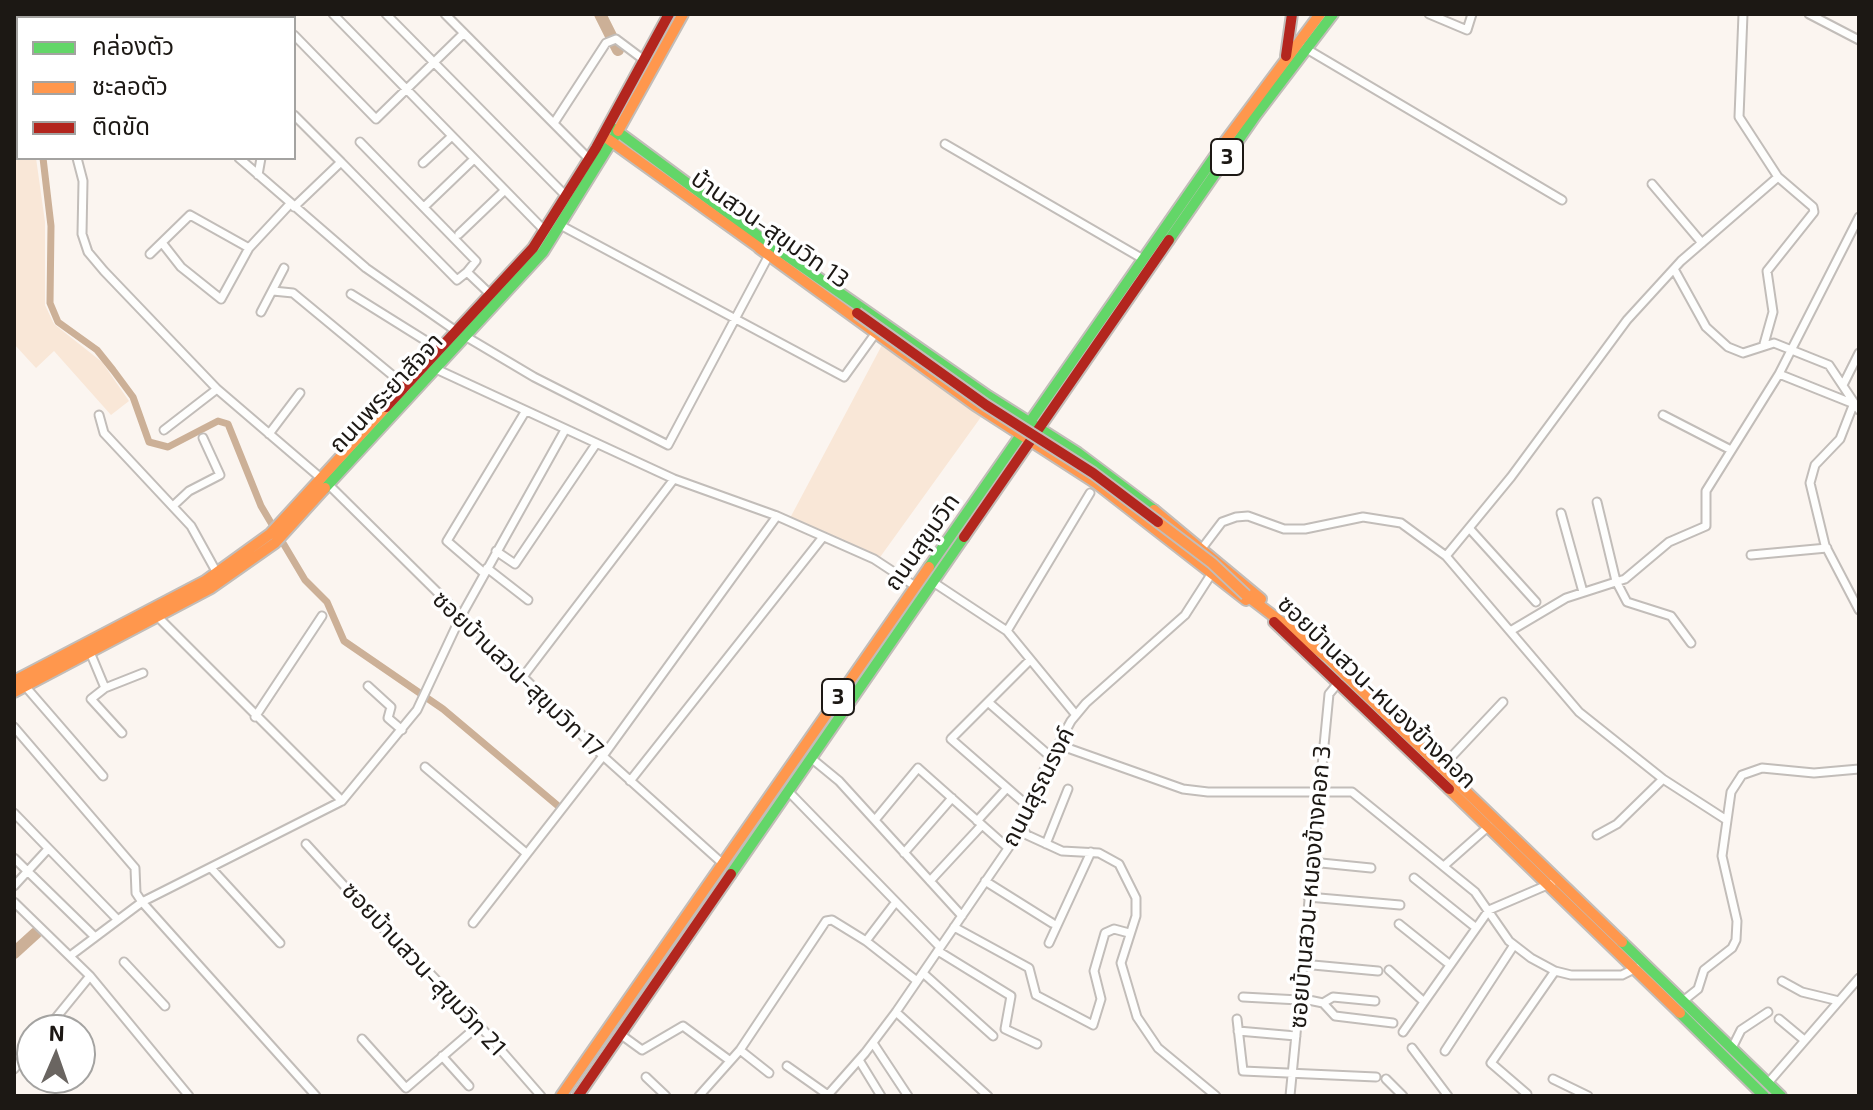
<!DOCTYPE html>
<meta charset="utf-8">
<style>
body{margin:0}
#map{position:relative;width:1873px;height:1110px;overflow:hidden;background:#fbf5f0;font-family:"Exo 2","Noto Sans Thai",sans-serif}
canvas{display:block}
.frame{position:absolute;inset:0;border:16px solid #1c1814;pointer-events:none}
.legend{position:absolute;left:16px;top:16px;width:280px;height:144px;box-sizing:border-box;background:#fff;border:2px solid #a4a3a1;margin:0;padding:10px 14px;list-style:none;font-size:24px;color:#1c1814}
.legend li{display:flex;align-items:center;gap:16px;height:40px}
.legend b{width:40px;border:2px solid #a4a3a1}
.north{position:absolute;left:16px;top:1014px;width:80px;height:80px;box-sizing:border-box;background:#fff;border:2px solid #a4a3a1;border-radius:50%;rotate:2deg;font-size:22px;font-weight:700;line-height:32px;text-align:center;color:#1c1814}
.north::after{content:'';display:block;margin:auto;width:28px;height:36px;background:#6a6561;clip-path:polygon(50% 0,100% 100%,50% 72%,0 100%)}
</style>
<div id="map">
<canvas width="1873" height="1110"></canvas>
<div class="frame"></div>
<ul class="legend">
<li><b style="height:10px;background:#63d668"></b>คล่องตัว</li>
<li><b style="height:10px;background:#ff974d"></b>ชะลอตัว</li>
<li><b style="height:10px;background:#b3261e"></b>ติดขัด</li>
</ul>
<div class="north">N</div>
</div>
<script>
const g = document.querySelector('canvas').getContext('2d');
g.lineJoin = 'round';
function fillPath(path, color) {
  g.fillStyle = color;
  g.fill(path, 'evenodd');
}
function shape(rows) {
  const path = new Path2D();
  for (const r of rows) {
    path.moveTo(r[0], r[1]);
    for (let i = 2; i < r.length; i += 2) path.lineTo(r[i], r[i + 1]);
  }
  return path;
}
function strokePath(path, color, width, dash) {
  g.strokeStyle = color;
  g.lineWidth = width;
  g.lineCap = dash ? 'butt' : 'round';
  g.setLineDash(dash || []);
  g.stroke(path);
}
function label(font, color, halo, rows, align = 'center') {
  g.font = font + ' "Exo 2","Noto Sans Thai",sans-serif';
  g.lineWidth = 7;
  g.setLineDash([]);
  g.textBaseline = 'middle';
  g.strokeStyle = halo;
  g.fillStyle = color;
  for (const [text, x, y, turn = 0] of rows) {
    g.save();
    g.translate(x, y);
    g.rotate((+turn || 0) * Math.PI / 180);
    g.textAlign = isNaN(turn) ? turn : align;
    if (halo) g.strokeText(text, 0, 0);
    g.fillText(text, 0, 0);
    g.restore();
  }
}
fillPath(shape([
 [14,113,18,120,18,158,36,158,45,222,45,305,54,324,102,362,129,401,111,415,54,351,36,368,14,344],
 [882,345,981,417,878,560,789,520]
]), '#f9e7d7');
strokePath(shape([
 [14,105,18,109],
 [43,158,51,226,50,303,58,322,97,350,113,370,133,397,149,442,168,447,218,421,228,424,261,506,305,580,327,602,344,641,443,709,557,805]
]), '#ccb097', 7);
strokePath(shape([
 [600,14,618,50],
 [14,953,36,933]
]), '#ccb097', 12);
const street = shape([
 [274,14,278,18],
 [333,14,545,231],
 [386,14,567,197],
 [445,14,589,159],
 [1429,14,1467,30,1472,14],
 [1743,14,1739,117,1778,177,1813,207,1814,212,1767,271,1773,312,1764,344],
 [1809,14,1859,40],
 [294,35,376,119,464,33],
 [1305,48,1562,200],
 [554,123,606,43,616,39,644,60],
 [945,144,1143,259],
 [77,158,83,181,82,234,88,252,104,271,217,389,329,485,603,756,722,863],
 [239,158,366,268,456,331],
 [341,162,457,280,467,272,476,261,360,142],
 [423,163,452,136],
 [258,175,261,158],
 [1652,184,1702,243],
 [294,207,341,162,294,115],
 [424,207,474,159],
 [562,226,844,377,875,334],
 [459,234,505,190],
 [163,244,181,267,221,299,249,248,290,204],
 [150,254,190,215,249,248],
 [1674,269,1706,327,1728,347,1743,353,1774,343,1829,365,1859,410],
 [467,272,490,294],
 [273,291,293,293,409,389],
 [351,294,439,349],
 [261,312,284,268],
 [465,336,534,377,668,445,768,257],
 [436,369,674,479,777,516,874,559,915,586],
 [1779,374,1859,217],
 [1843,385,1859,353],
 [1854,403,1840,439,1815,465,1810,483,1825,545,1859,610],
 [99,415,104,433,191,526,217,573],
 [1663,415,1731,450],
 [164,430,217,389],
 [269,434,300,393],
 [1597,502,1616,581,1627,602,1671,616,1691,643],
 [174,505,189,491,220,475,203,438],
 [1561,513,1583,592],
 [1469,528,1536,602],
 [1203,547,1222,522,1236,517,1248,516,1284,529,1305,529,1363,517,1401,523,1446,556,1579,712,1663,779,1725,819],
 [496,551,515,564,596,444],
 [1751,555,1827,548],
 [1446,556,1511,477,1627,320,1681,261,1778,177],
 [487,568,528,600],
 [484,573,447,541,525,412],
 [933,582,1007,631,1076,715],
 [157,616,342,801],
 [1512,630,1566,598,1625,579,1669,542,1706,526,1706,491,1779,374,1854,404],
 [1007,631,1090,493],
 [90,652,105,688],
 [522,678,674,479],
 [25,686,103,776],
 [368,686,391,707,388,718,402,730],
 [988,702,1052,758],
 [255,717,322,616],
 [14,727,135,868,136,893,142,902,316,1096],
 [122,733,91,699,105,688,143,673],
 [1059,745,1183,789,1208,792,1352,792,1475,892,1509,941,1531,958,1555,971,1571,975,1622,975,1636,968],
 [811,758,839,781,962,916],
 [425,767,526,853],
 [1440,769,1503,702],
 [630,781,823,537],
 [788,791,940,947],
 [1029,807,951,739,1030,660],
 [14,813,117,919],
 [875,820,918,768,1008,848],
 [977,821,1007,788],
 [1022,828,1027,835,1062,851,1099,853,1119,864,1136,898,1136,916,1121,963,1137,1017,1158,1048,1216,1096],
 [1597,835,1617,824,1663,779],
 [306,844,402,949,423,966,479,1025,541,1096],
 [1046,844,1068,789],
 [904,853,952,798],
 [14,858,94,936],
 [1311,862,1371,868],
 [1445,865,1489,826],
 [211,868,280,943],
 [1414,878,1475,927],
 [930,881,982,825],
 [985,881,1052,923],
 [14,886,48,849],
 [1308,897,1400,905],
 [14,902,90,976,189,1096],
 [473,923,603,756,777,516],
 [1399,924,1449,964],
 [954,927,1029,968,1036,995,1093,1025,1101,999,1094,971,1105,933,1114,929,1129,933],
 [866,941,895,903],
 [1049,943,1091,852],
 [938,951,1011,996,1005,1029,1037,1044],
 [70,956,142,902,342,801,417,710,460,618,565,430],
 [124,962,165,1006],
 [1302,964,1378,971],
 [1389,970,1423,1001],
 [923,973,993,1036],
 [1782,981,1802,992,1839,1001],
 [1243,997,1299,1000],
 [1299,998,1323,1003,1335,1016,1393,1023],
 [1683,1001,1698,989,1704,970,1732,948,1736,940,1737,921,1722,856,1731,792,1742,775,1762,768,1814,773,1859,769],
 [1323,1003,1333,997,1375,1001],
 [896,1012,988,1096],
 [1237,1019,1243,1071,1376,1077],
 [1779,1019,1803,1039],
 [46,1030,90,976],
 [1238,1031,1296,1036],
 [1403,1032,1489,910,1552,883],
 [620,1034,642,1050,683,1026,729,1060],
 [362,1039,406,1088,479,1025],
 [873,1043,908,1096],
 [1412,1048,1448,1096],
 [1732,1048,1741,1030,1768,1012],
 [740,1050,769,1073],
 [1445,1051,1514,945],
 [442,1056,469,1086],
 [859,1060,881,1096],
 [787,1066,828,1095],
 [14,1069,32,1047],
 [646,1077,666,1096],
 [1386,1079,1403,1096],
 [1553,1079,1588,1096],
 [1768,1083,1859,978],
 [699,1096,740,1050,826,921,832,920,866,941,917,981],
 [827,1096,865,1053,896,1012,1022,828,1041,776,1071,721,1086,703,1185,615,1212,573],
 [1290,1096,1329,694,1339,682],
 [1525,1096,1527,1094,1491,1063,1555,971]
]);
const fast = shape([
 [614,129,768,243],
 [764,240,988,396,1078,453,1154,510],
 [1169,240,1256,115,1333,14],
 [325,488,543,252,618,131],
 [929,567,1224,143],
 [731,874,964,537],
 [1622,942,1781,1096],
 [1680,1013,1764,1096]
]);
const slow = shape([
 [618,131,683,14],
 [608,139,764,251],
 [1224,143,1320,14],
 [759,248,975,405,1096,483,1246,600],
 [1154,510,1261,599],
 [1246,595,1327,657,1622,942],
 [14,681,205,581,270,534,386,407],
 [14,692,211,588,275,543,325,488],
 [1449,789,1680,1013],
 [561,1096,929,567]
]);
const jam = shape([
 [1286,56,1292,14],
 [386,407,533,248,596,148,669,14],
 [964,537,1169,240],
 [1274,622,1449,789],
 [578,1096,731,874]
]);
strokePath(street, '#c2bdb9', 11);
strokePath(fast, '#c2bdb9', 14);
strokePath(slow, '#c2bdb9', 14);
strokePath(jam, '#c2bdb9', 14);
strokePath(street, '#fefefd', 7);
strokePath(fast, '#63d668', 10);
strokePath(slow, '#ff974d', 10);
strokePath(jam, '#b3261e', 10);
const slowBridge = shape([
 [1158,522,1212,563,1246,595]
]);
const jamBridge = shape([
 [857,313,986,405,1093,473,1158,522]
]);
strokePath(slowBridge, '#c2bdb9', 14, []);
strokePath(jamBridge, '#c2bdb9', 14, []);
strokePath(slowBridge, '#ff974d', 10);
strokePath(jamBridge, '#b3261e', 10);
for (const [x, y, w] of [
 [1227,157,32],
 [838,697,32]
]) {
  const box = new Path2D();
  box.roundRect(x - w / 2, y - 18, w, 36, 6);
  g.fillStyle = '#fff';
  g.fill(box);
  strokePath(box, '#1c1814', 2);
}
label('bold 22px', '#1c1814', null, [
 ["3",1227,157],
 ["3",838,697]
]);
label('24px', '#1c1814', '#fff', [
 ["บ้านสวน-สุขุมวิท 13",770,229,35],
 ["ถนนพระยาสัจจา",386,393,-47],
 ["ถนนสุขุมวิท",922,542,-55],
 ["ซอยบ้านสวน-สุขุมวิท 17",518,674,44],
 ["ซอยบ้านสวน-หนองข้างคอก",1377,692,44],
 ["ถนนสุรณรงค์",1038,787,-63],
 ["ซอยบ้านสวน-หนองข้างคอก 3",1310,887,-85],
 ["ซอยบ้านสวน-สุขุมวิท 21",424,969,47]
]);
</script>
